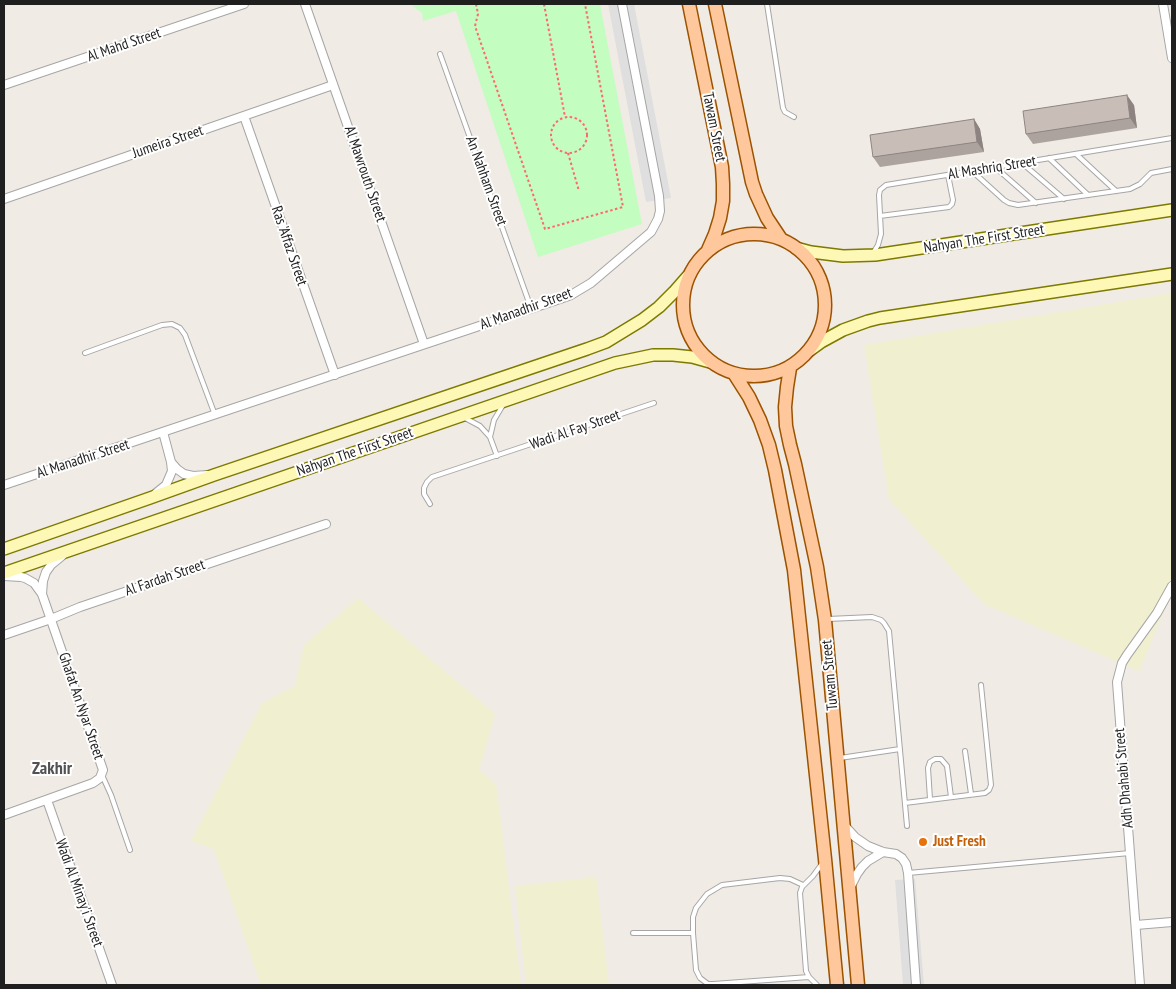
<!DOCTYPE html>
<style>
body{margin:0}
#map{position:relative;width:1176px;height:989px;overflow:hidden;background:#f1ebe5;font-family:"PT Sans Narrow",sans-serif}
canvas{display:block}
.frame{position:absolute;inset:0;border:5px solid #1f1f1f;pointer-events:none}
</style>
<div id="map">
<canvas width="1176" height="989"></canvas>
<div class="frame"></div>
</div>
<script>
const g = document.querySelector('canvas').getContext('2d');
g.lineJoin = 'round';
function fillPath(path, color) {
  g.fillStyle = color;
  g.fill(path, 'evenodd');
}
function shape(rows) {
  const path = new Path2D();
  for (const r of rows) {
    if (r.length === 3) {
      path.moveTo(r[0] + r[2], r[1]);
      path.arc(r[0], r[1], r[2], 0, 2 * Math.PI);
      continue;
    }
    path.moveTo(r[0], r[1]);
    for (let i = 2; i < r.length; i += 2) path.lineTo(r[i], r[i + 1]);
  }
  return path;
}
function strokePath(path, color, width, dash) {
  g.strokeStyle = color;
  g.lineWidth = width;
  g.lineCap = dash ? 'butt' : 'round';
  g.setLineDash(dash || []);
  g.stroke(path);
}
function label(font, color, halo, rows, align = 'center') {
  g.font = font + ' "PT Sans Narrow",sans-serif';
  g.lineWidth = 4;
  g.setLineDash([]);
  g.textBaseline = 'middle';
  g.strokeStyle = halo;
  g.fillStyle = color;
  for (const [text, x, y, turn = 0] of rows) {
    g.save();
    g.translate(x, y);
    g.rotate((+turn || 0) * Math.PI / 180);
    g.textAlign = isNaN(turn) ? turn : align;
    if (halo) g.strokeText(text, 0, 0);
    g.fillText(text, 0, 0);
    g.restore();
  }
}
fillPath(shape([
 [1172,293,1172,593,1139,671,984,604,889,499,864,345],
 [358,598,495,714,479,770,496,784,521,985,261,985,214,849,191,841,262,703,295,686,304,645],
 [596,877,609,985,526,985,515,886]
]), '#f0efcf');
fillPath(shape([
 [410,4,600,4,642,224,538,257,456,11,423,21,422,13]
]), '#c3fdc0');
fillPath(shape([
 [608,4,634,4,671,198,646,202],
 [915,879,924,985,903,985,895,880]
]), '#dfdfdf');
const service = shape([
 [767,4,783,108,785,112,794,117],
 [440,54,531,308],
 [1076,154,1116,191],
 [1049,158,1088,195],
 [1022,163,1064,199],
 [995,167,1036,203],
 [972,171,1004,200,1009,203,1018,205,1130,189,1140,184,1151,173,1172,169],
 [880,216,949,207,952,204,953,200,948,175],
 [873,253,878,245,881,234,879,195,880,190,886,185,1172,138],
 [85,353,162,325,172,324,180,328,185,335,215,415],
 [465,418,480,426,490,437,497,456],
 [490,437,494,420,503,405],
 [430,504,424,494,424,488,427,482,432,477,654,403],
 [828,619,872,617,881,620,884,623,889,631,907,826],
 [965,751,971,794],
 [840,758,900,749],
 [102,775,111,795,130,850],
 [930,799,928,768,930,762,935,759,941,759,947,766,951,797],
 [905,803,985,793,989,790,991,785,981,685],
 [908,873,1130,853],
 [803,885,790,879,780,878,722,885,707,894,696,908,693,917,693,933,696,970,700,978,708,984,713,984,809,977],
 [633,933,693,933],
 [817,985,809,977,806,971,800,893,802,887,813,876,821,865]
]);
const minor = shape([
 [305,4,424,344],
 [1163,4,1172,58],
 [4,85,244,4],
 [244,116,335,375],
 [4,199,333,85],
 [171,462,177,469,184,474,193,476,207,475],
 [4,485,560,299,571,295,591,283,651,232,658,219,660,211,659,196,622,4],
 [156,493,166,485,172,471,171,462,163,432],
 [4,576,21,577,25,578,34,583,42,594,103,770,100,778,93,783,4,815],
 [42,594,43,581,46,572,51,565,62,556],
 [4,635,51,619,80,607,326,524],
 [47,800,112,985],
 [844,825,855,837,868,846,883,852,896,854,902,858,906,864,908,873,916,985],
 [851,886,857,874,862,867,868,861,883,852],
 [1136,925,1172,922],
 [1140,985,1117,682,1122,663,1127,655,1157,613,1172,586]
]);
const secondary = shape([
 [796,248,811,252,843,256,875,255,1172,210],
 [810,350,821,342,843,330,868,321,880,318,1172,274],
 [4,549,150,498,214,475,587,349,606,342,642,320,659,307,674,292,688,276],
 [4,573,615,363,653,355,673,355,692,357,710,362]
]);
const primary = shape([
 [689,4,722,167,723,184,723,201,720,218,715,234,708,250],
 [715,4,752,182,756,194,767,218,781,239],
 [754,305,71],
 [790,368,787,387,785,407,786,426,790,445,795,464,817,567,825,620,858,985],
 [735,375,749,397,760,420,769,445,775,470,794,570,825,859,837,985]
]);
strokePath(service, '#a6a6a6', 6);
strokePath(minor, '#a6a6a6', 10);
strokePath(secondary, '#7d7a00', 14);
strokePath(primary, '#9b5300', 15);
strokePath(shape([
 [476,4,478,14,475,26,545,229,623,207,585,4],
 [544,4,565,117],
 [569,135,18],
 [568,153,579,191]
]), '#ff686c', 2, [2.5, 2.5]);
strokePath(service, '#fff', 4);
strokePath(minor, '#fff', 8);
strokePath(secondary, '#fef8b6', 11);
strokePath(primary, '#ffc79c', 12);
fillPath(shape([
 [1134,105,1137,128,1033,144,1026,134],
 [974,119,980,129,984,152,880,167,873,157]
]), '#ada39e');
fillPath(shape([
 [1127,95,1134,105,1137,128,1130,118],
 [974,119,980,129,984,152,977,142]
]), '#8d8481');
const building = shape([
 [1127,95,1130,118,1026,134,1023,111,1127,95],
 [974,119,977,142,873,157,870,135,974,119]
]);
fillPath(building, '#c9bdb8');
strokePath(building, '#8d8481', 1);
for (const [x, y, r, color] of [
 [923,842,5,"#e8710a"]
]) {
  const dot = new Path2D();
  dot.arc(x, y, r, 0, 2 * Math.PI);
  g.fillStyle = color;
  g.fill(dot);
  strokePath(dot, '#fff', 2);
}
label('15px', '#1f1f1f', '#fff', [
 ["Al Mahd Street",124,45,-19],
 ["Tawam Street",714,127,79],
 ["Jumeira Street",168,142,-19],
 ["Al Mashriq Street",992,168,-9],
 ["Al Mawrouth Street",365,174,71],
 ["An Nahham Street",486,181,70],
 ["Nahyan The First Street",984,239,-9],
 ["Ras 'Affaz Street",289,246,71],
 ["Al Manadhir Street",526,309,-20],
 ["Wadi Al Fay Street",575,430,-19],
 ["Nahyan The First Street",355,452,-19],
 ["Al Manadhir Street",83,459,-18],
 ["Al Fardah Street",165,578,-19],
 ["Tuwam Street",830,675,-95],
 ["Ghafat An Nyar Street",81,706,71],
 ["Adh Dhahabi Street",1124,778,-95],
 ["Wadi Al Minay'i Street",79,893,70]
]);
label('bold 15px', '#c56008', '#fff', [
 ["Just Fresh",933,842]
], 'left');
label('bold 18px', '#525252', '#fff', [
 ["Zakhir",52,769]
]);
</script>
